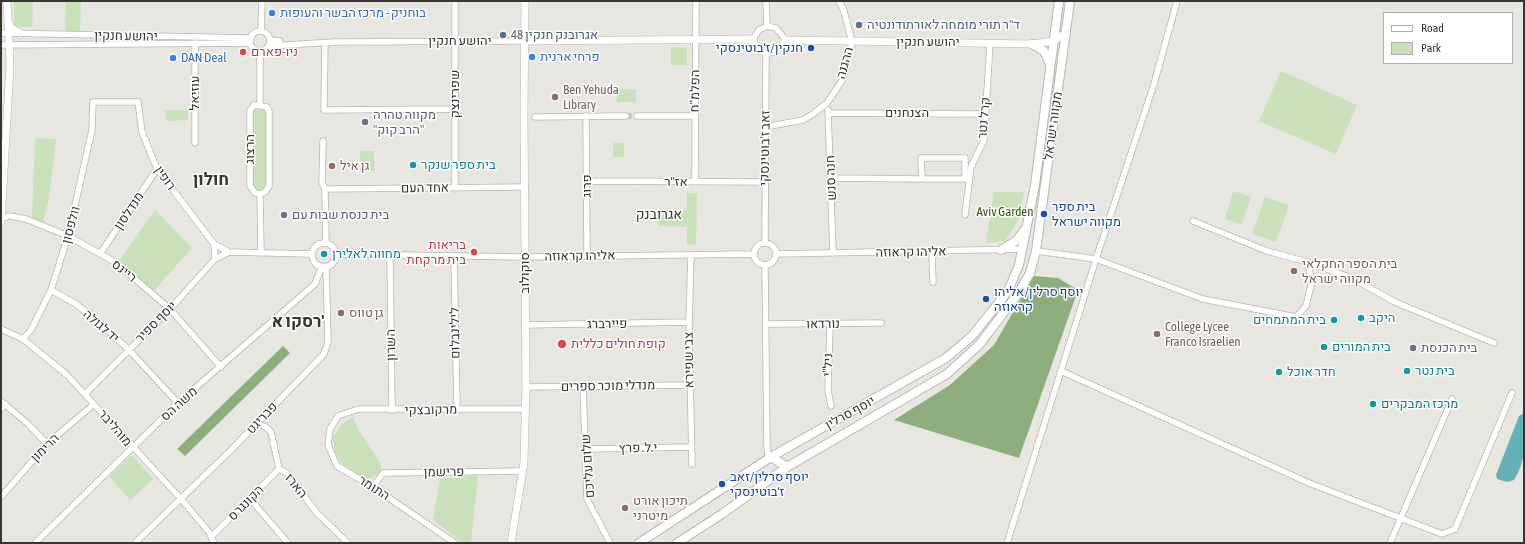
<!DOCTYPE html>
<meta charset="utf-8">
<style>
body{margin:0}
#map{position:relative;width:1525px;height:544px;overflow:hidden;background:#e7e6e1;font-family:"Asap Condensed",sans-serif}
canvas{display:block}
.frame{position:absolute;inset:0;border:2px solid #363533;pointer-events:none}
.legend{position:absolute;left:1383px;top:12px;width:130px;height:52px;box-sizing:border-box;background:#fff;border:1px solid #afaead;margin:0;padding:5px 7px;list-style:none;font-size:12px;color:#363533}
.legend li{display:flex;align-items:center;gap:8px;height:20px}
.legend b{width:20px;border:1px solid #afaead}
</style>
<div id="map">
<canvas width="1525" height="544"></canvas>
<div class="frame"></div>
<ul class="legend">
<li><b style="height:5px;background:#fff"></b>Road</li>
<li><b style="height:11px;background:#c8e1bb"></b>Park</li>
</ul>
</div>
<script>
const g = document.querySelector('canvas').getContext('2d');
g.lineJoin = 'round';
function fillPath(path, color) {
  g.fillStyle = color;
  g.fill(path, 'evenodd');
}
function shape(rows) {
  const path = new Path2D();
  for (const r of rows) {
    if (r.length === 3) {
      path.moveTo(r[0] + r[2], r[1]);
      path.arc(r[0], r[1], r[2], 0, 2 * Math.PI);
      continue;
    }
    path.moveTo(r[0], r[1]);
    for (let i = 2; i < r.length; i += 2) path.lineTo(r[i], r[i + 1]);
  }
  return path;
}
function strokePath(path, color, width, dash) {
  g.strokeStyle = color;
  g.lineWidth = width;
  g.lineCap = dash ? 'butt' : 'round';
  g.setLineDash(dash || []);
  g.stroke(path);
}
function label(font, color, halo, rows, align = 'center') {
  g.font = font + ' "Asap Condensed",Heebo,sans-serif';
  g.lineWidth = 3;
  g.setLineDash([]);
  g.textBaseline = 'middle';
  g.strokeStyle = halo;
  g.fillStyle = color;
  for (const [text, x, y, turn = 0] of rows) {
    g.save();
    g.translate(x, y);
    g.rotate((+turn || 0) * Math.PI / 180);
    g.textAlign = isNaN(turn) ? turn : align;
    if (halo) g.strokeText(text, 0, 0);
    g.fillText(text, 0, 0);
    g.restore();
  }
}
fillPath(shape([
 [14,1,33,1,32,27,14,27],
 [66,1,81,1,80,33,65,32],
 [671,47,687,48,687,65,671,65],
 [1281,71,1357,105,1336,154,1259,121],
 [617,89,636,89,636,102,617,102],
 [254,105,267,107,269,186,260,194,250,186,250,110],
 [165,110,188,110,188,120,166,121],
 [35,138,56,139,49,198,43,223,32,219],
 [613,143,624,143,624,157,613,157],
 [360,151,374,151,374,171,360,171],
 [1233,191,1251,197,1242,224,1225,219],
 [994,192,1024,192,1019,219,1005,241,986,243],
 [687,193,697,193,696,245,687,244,687,227,658,226,658,210,687,210],
 [1265,197,1289,205,1276,242,1252,234],
 [155,210,192,248,154,291,119,261],
 [353,417,358,429,381,464,381,471,372,478,364,478,342,464,335,453,333,437,341,425],
 [132,455,153,479,130,500,109,476],
 [478,475,471,543,463,543,433,520,440,479]
]), '#c8e1bb');
fillPath(shape([
 [1034,276,1058,278,1078,290,1019,458,894,420,950,385,994,345],
 [283,346,290,353,185,456,177,449]
]), '#8dad7d');
fillPath(shape([
 [1524,413,1524,455,1519,471,1514,480,1507,482,1497,479,1496,475,1519,416]
]), '#64b1b8');
strokePath(shape([
 [626,116,637,116]
]), '#c4c3be', 5.5, [5.5, 3]);
const minor = shape([
 [766,1,767,26],
 [260,41,10],
 [261,31,262,1],
 [1,33,251,38],
 [753,39,759,30,767,26,776,28,786,40],
 [270,40,280,41],
 [195,43,195,143],
 [325,44,324,110,455,109],
 [1,45,250,43],
 [270,46,334,42,524,41],
 [260,52,260,105],
 [254,105,267,107,269,111,269,186,265,192,260,194,255,193,250,186,250,110,254,105],
 [828,110,833,254],
 [828,113,985,114],
 [586,116,587,256],
 [637,116,695,116],
 [535,117,626,116],
 [765,127,803,120,813,114,827,103,843,79,852,42,844,11,839,1],
 [323,141,322,183,325,189,326,243],
 [831,178,922,179,965,179,965,158,921,158,922,179],
 [588,181,764,182],
 [695,182,696,1],
 [455,187,455,1],
 [325,189,525,187],
 [260,194,261,252],
 [965,215,971,167,984,140,990,43],
 [2,218,10,216,26,219,68,236,115,262,170,309,221,367],
 [1193,221,1267,251,1307,262,1352,278,1395,302,1494,343],
 [765,254,11],
 [765,243,766,53],
 [324,255,12],
 [214,244,215,259],
 [1036,251,1096,259,1203,299,1296,317,1306,306,1312,281,1307,262],
 [932,252,933,282],
 [100,254,157,169],
 [336,254,525,257,753,254],
 [776,254,1023,249],
 [691,255,689,322,692,464],
 [390,256,392,410],
 [454,256,457,410],
 [765,265,767,448,768,454,771,457],
 [51,290,76,304,99,322,129,350,178,403],
 [766,324,881,323],
 [830,324,828,391,831,406],
 [525,325,689,322],
 [1,329,23,339,67,375,181,499,209,532,214,543],
 [23,339,31,330,51,290,68,236,92,130,93,102,138,102,142,132,157,169,214,244,229,252,312,254],
 [1061,371,1309,483,1442,534,1455,529,1512,393],
 [583,385,587,499,610,543],
 [526,387,690,385],
 [85,394,170,309,215,259,229,252],
 [1,401,28,424,47,444],
 [1,409,5,404],
 [258,424,266,427,271,432,279,469,287,473,317,513,348,543],
 [586,449,691,447],
 [373,487,383,473,523,471],
 [1,497,47,444,94,404],
 [250,499,288,543],
 [212,536,279,469],
 [35,543,178,403,315,284,322,266],
 [135,543,231,450,324,354,328,342,326,266],
 [455,543,373,487,337,466,328,445,330,429,338,416,358,409,526,409],
 [1007,543,1096,259,1154,84,1177,1],
 [1390,543,1452,399]
]);
const tertiary = shape([
 [9,23,11,28,20,33],
 [524,41,753,39,755,47,766,53,778,50,786,40,1032,44,1054,41,1066,32],
 [1,222,10,65,7,1],
 [511,543,524,462,526,387,524,117,525,1]
]);
const secondary = shape([
 [1032,44,1044,51,1050,64],
 [1001,250,1016,241,1026,228],
 [771,457,787,467],
 [639,543,771,457,946,358,972,336,1008,291,1019,265,1035,185,1059,1],
 [677,543,722,514,787,467,947,374,980,344,1019,292,1030,273,1036,251,1070,1]
]);
strokePath(minor, '#b8b7b2', 7);
strokePath(tertiary, '#b8b7b2', 8);
strokePath(secondary, '#b8b7b2', 10);
strokePath(minor, '#fff', 5.5);
strokePath(tertiary, '#fff', 7);
strokePath(secondary, '#fff', 8);
for (const [x, y, r, color] of [
 [272,13,4,"#3f7fe0"],
 [859,25,4,"#5c6f8a"],
 [503,35,4,"#5c6f8a"],
 [811,48,4,"#1a4fb4"],
 [243,52,4,"#e0444e"],
 [532,57,4,"#3f7fe0"],
 [173,58,4,"#3f7fe0"],
 [555,97,4,"#8d6e63"],
 [365,122,4,"#6b7280"],
 [413,165,4,"#0f9aa8"],
 [332,166,4,"#8d6e63"],
 [1044,214,4,"#1a4fb4"],
 [284,215,4,"#6b7280"],
 [474,252,4,"#e0444e"],
 [324,254,4,"#0f9aa8"],
 [1294,271,4,"#8d6e63"],
 [986,299,4,"#1a4fb4"],
 [341,313,4,"#8d6e63"],
 [1361,318,4,"#0f9aa8"],
 [1334,320,4,"#0f9aa8"],
 [1157,334,4,"#8d6e63"],
 [562,344,5,"#e0444e"],
 [1324,347,4,"#0f9aa8"],
 [1413,348,4,"#6b7280"],
 [1407,371,4,"#0f9aa8"],
 [1279,372,4,"#0f9aa8"],
 [1373,404,4,"#0f9aa8"],
 [722,484,4,"#1a4fb4"],
 [625,508,4,"#8d6e63"]
]) {
  const dot = new Path2D();
  dot.arc(x, y, r, 0, 2 * Math.PI);
  g.fillStyle = color;
  g.fill(dot);
  strokePath(dot, '#fff', 1.5);
}
label('13px', '#366cbe', '#fff', [
 ["בוחניק - מרכז הבשר והעופות",280,13],
 ["פרחי ארנית",540,57],
 ["DAN Deal",181,58]
], 'left');
label('13px', '#4e5e75', '#fff', [
 ["ד\"ר תורי מומחה לאורתודונטיה",867,25],
 ["אגרובנק חנקין 48",511,35]
], 'left');
label('13px', '#363533', '#fff', [
 ["יהושע חנקין",126,36,1],
 ["יהושע חנקין",460,41],
 ["יהושע חנקין",928,42],
 ["ההגנה",845,63,-74],
 ["הפלמ\"ח",695,91,-89],
 ["עוזיאל",195,93,-90],
 ["שפרינצק",455,94,-90],
 ["הצנחנים",907,113],
 ["קרל נטר",984,118,-85],
 ["מקווה ישראל",1053,126,-82],
 ["זאב ז'בוטינסקי",765,148,-89],
 ["הרצוג",250,149,-90],
 ["רופין",165,178,55],
 ["חנה סנש",831,178,-92],
 ["אז\"ר",676,182],
 ["פרוג",587,186,-90],
 ["אחד העם",425,188,-1],
 ["מנדלסון",129,211,-56],
 ["וולפסון",71,225,-75],
 ["אליהו קראוזה",911,252,-1],
 ["אליהו קראוזה",580,256,-1],
 ["ריינס",124,271,38],
 ["סוקולוב",525,273,-90],
 ["יוסף ספיר",156,322,-45],
 ["פיירברג",607,324,-1],
 ["נורדאו",823,324,-1],
 ["יד לגולה",101,326,41],
 ["לילינבלום",455,333,-91],
 ["השרון",391,345,-91],
 ["צבי שפירא",689,360,-91],
 ["ניל\"י",828,365,-88],
 ["מנדלי מוכר ספרים",608,386,-1],
 ["משה הס",179,404,-42],
 ["מרקובצקי",431,410,-1],
 ["יוסף סרלין",850,413,-29],
 ["פבריגט",262,418,-46],
 ["מוהליבר",115,428,49],
 ["הרימון",45,448,-45],
 ["י.ל. פרץ",638,448,-1],
 ["שלום עליכם",588,466,-94],
 ["פרישמן",444,472,-1],
 ["הארז",296,486,51],
 ["התומר",374,488,32],
 ["הקונגרס",246,503,-45]
]);
label('13px', '#164399', '#fff', [
 ["חנקין/ז׳בוטינסקי",803,48,"right"],
 ["בית ספר",1052,207],
 ["מקווה ישראל",1052,222],
 ["יוסף סרלין/אליהו",994,292],
 ["קראוזה",994,307],
 ["יוסף סרלין/זאב",730,477],
 ["ז׳בוטינסקי",730,492]
], 'left');
label('13px', '#be3a42', '#fff', [
 ["ניו-פארם",251,52],
 ["בריאות",466,245,"right"],
 ["בית מרקחת",466,260,"right"],
 ["קופת חולים כללית",571,344]
], 'left');
label('13px', '#785e54', '#fff', [
 ["Ben Yehuda",563,90],
 ["Library",563,105],
 ["גן איל",340,166],
 ["בית הספר החקלאי",1302,264],
 ["מקווה ישראל",1302,279],
 ["גן טווס",349,313],
 ["College Lycee",1165,327],
 ["Franco Israelien",1165,342],
 ["תיכון אורט",633,501],
 ["מיטרני",633,516]
], 'left');
label('13px', '#5b616d', '#fff', [
 ["מקווה טהרה",373,115],
 ["\"הרב קוק\"",373,130],
 ["בית כנסת שבות עם",292,215],
 ["בית הכנסת",1421,348]
], 'left');
label('13px', '#0d838f', '#fff', [
 ["בית ספר שנקר",421,165],
 ["מחווה לאלירן",332,254],
 ["היקב",1369,318],
 ["בית המתמחים",1326,320,"right"],
 ["בית המורים",1332,347],
 ["בית נטר",1415,371],
 ["חדר אוכל",1287,372],
 ["מרכז המבקרים",1381,404]
], 'left');
label('13px', '#325a16', '#fff', [
 ["Aviv Garden",1005,212]
]);
label('14px', '#363533', '#fff', [
 ["אגרובנק",659,215]
]);
label('bold 17px', '#363533', '#fff', [
 ["חולון",211,180],
 ["רסקו א'",298,322]
]);
</script>
